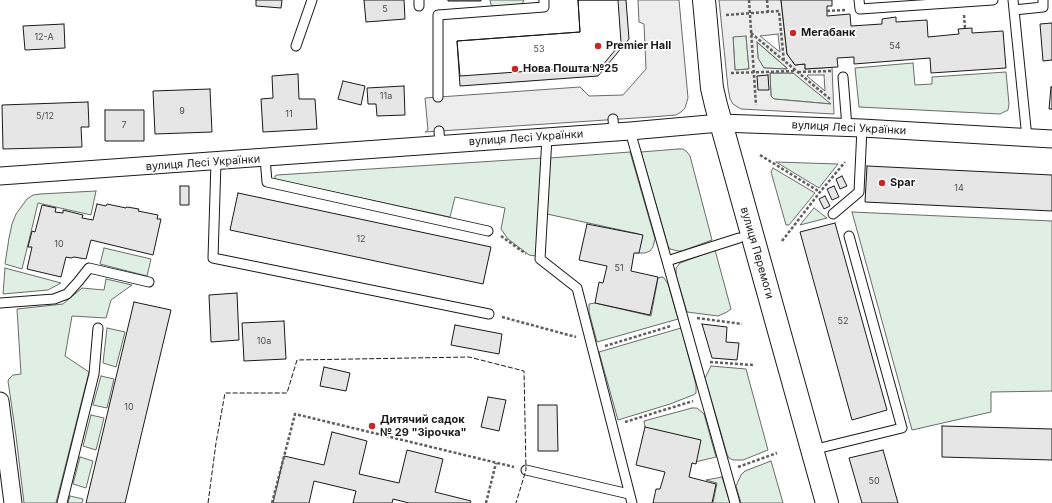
<!DOCTYPE html>
<meta charset="utf-8">
<style>
body{margin:0}
canvas{display:block;background:#fff}
</style>
<canvas width="1052" height="503"></canvas>
<script>
const g = document.querySelector('canvas').getContext('2d');
g.lineJoin = 'round';
function fillPath(path, color) {
  g.fillStyle = color;
  g.fill(path, 'evenodd');
}
function shape(rows) {
  const path = new Path2D();
  for (const r of rows) {
    path.moveTo(r[0], r[1]);
    for (let i = 2; i < r.length; i += 2) path.lineTo(r[i], r[i + 1]);
  }
  return path;
}
function strokePath(path, color, width, dash) {
  g.strokeStyle = color;
  g.lineWidth = width;
  g.lineCap = dash ? 'butt' : 'round';
  g.setLineDash(dash || []);
  g.stroke(path);
}
function label(font, color, halo, rows, align = 'center') {
  g.font = font + ' Inter,sans-serif';
  g.lineWidth = 3;
  g.setLineDash([]);
  g.textBaseline = 'middle';
  g.strokeStyle = halo;
  g.fillStyle = color;
  for (const [text, x, y, turn = 0] of rows) {
    g.save();
    g.translate(x, y);
    g.rotate((+turn || 0) * Math.PI / 180);
    g.textAlign = isNaN(turn) ? turn : align;
    if (halo) g.strokeText(text, 0, 0);
    g.fillText(text, 0, 0);
    g.restore();
  }
}
const green = shape([
 [490,0,524,0,522,4,519,5,496,7,491,5,490,0],
 [746,35,749,69,735,70,733,36,746,35],
 [757,42,788,69,764,68,758,59,757,42],
 [913,63,915,85,932,84,932,77,1006,72,1009,104,1008,110,1000,114,859,107,855,68,913,63],
 [770,73,794,73,832,104,774,99,771,96,770,73],
 [678,149,683,149,687,152,690,156,712,240,682,251,678,251,670,249,668,246,641,152,678,149],
 [630,152,655,239,653,247,650,251,645,253,636,253,639,234,547,214,550,158,630,152],
 [542,158,536,256,529,255,508,239,501,229,505,208,455,197,450,217,277,180,275,179,275,176,277,175,542,158],
 [776,162,838,164,819,188,776,162],
 [773,168,815,193,789,225,786,225,771,172,773,168],
 [96,191,91,215,38,203,22,269,5,264,9,238,12,224,16,214,27,199,33,195,40,194,96,191],
 [814,208,827,218,800,225,814,208],
 [852,212,1052,221,1052,391,991,392,991,412,912,430,852,212],
 [104,248,151,259,147,276,100,264,104,248],
 [715,250,731,309,727,312,718,316,687,312,676,275,676,268,680,263,715,250],
 [5,268,61,283,48,290,3,294,5,268],
 [662,277,664,278,668,284,678,319,597,342,589,312,589,304,595,303,651,316,658,278,662,277],
 [106,279,132,285,111,300,106,318,72,316,65,356,89,372,56,503,24,503,16,436,8,381,9,379,13,375,21,374,17,309,63,304,82,288,104,290,106,279],
 [107,328,125,332,116,367,103,363,107,328],
 [681,328,696,385,696,393,693,395,670,404,618,420,599,352,681,328],
 [711,366,746,369,768,450,743,460,733,460,729,458,727,454,705,378,711,366],
 [101,376,114,379,107,408,93,405,101,376],
 [692,408,697,408,704,414,716,457,695,462,645,427,644,421,692,408],
 [91,415,104,418,96,450,83,446,91,415],
 [80,457,93,461,86,488,73,484,80,457],
 [771,461,783,503,741,503,736,486,741,475,745,471,771,461],
 [722,477,730,503,713,503,717,483,706,480,722,477],
 [70,496,83,499,82,503,68,503,70,496]
]);
fillPath(green, '#e0efe3');
strokePath(green, '#6a6a6a', 1);
const parking = shape([
 [638,0,679,0,688,98,685,108,681,112,676,115,651,117,425,132,428,130,425,98,580,87,589,96,623,95,646,69,644,24,639,22,638,0],
 [719,0,781,0,787,54,795,65,805,64,805,69,832,67,834,114,741,109,733,104,730,99,728,88,719,0],
 [778,34,780,52,760,36,778,34],
 [746,36,749,69,735,70,733,37,746,36],
 [757,42,787,68,787,69,764,68,758,58,757,42],
 [770,73,793,73,831,104,774,99,771,96,770,73],
 [824,75,825,91,807,76,808,75,824,75]
]);
fillPath(parking, '#ededed');
strokePath(parking, '#6a6a6a', 1);
const building = shape([
 [256,0,282,0,281,8,256,6,256,0],
 [364,0,404,0,405,19,366,22,364,0],
 [448,0,481,0,481,1,448,1,448,0],
 [578,0,618,0,621,43,602,66,460,76,457,41,580,32,578,0],
 [578,0,626,0,629,39,598,76,460,86,457,41,580,32,578,0],
 [781,0,832,0,832,6,827,6,827,16,850,14,851,26,882,24,882,19,896,17,896,22,927,20,928,37,959,34,958,29,972,28,972,33,1003,31,1006,68,931,73,930,58,854,64,854,57,837,58,838,67,805,69,805,64,795,65,787,54,781,0],
 [1052,23,1052,60,1043,61,1040,24,1052,23],
 [64,24,65,48,25,50,23,26,64,24],
 [298,74,299,99,315,99,317,129,263,132,261,99,273,98,272,76,298,74],
 [768,75,769,90,758,90,757,76,768,75],
 [343,81,365,86,361,105,338,99,343,81],
 [404,86,405,115,377,116,376,104,368,104,367,88,404,86],
 [1051,87,1052,87,1052,109,1049,109,1051,87],
 [210,89,212,132,155,134,153,91,210,89],
 [88,102,89,127,81,127,82,147,3,149,2,105,88,102],
 [105,110,144,110,144,141,105,141,105,110],
 [867,166,1052,175,1052,211,865,202,867,166],
 [842,176,847,186,840,189,836,179,842,176],
 [180,186,189,186,189,205,180,205,180,186],
 [834,186,839,197,832,200,827,189,834,186],
 [238,193,491,247,483,284,230,230,238,193],
 [825,196,830,206,824,209,819,199,825,196],
 [97,204,106,206,107,204,126,208,127,207,139,209,138,211,158,215,157,219,161,219,153,255,91,240,86,259,74,257,71,258,66,257,61,277,27,269,32,247,28,247,32,231,35,232,42,205,56,208,55,212,63,213,63,210,83,215,82,218,93,220,97,204],
 [835,223,887,410,852,420,800,232,835,223],
 [587,224,643,235,639,253,634,253,631,271,658,277,650,315,595,303,599,282,603,283,607,266,579,260,587,224],
 [237,293,239,340,211,342,209,295,237,293],
 [134,302,171,310,125,503,86,503,134,302],
 [284,321,286,359,244,361,242,323,284,321],
 [702,324,727,327,726,342,739,343,737,360,712,358,702,324],
 [455,325,502,334,499,354,451,345,455,325],
 [324,367,350,373,346,391,320,386,324,367],
 [488,397,506,400,499,431,481,427,488,397],
 [538,405,557,405,558,451,538,451,538,405],
 [942,426,1052,429,1052,460,942,457,942,426],
 [645,427,701,440,696,464,692,463,689,477,716,484,712,503,653,503,656,489,660,489,665,472,636,465,645,427],
 [332,432,367,441,359,474,399,483,407,450,443,459,435,492,471,501,470,503,409,503,393,499,392,503,353,503,356,491,314,481,309,503,273,503,284,456,324,465,332,432],
 [883,450,898,503,862,503,849,458,883,450]
]);
fillPath(building, '#e6e6e6');
strokePath(building, '#1a1a1a', 1);
const service = shape([
 [419,0,419,6],
 [859,0,860,9,993,0],
 [1013,0,1027,138],
 [1014,10,1043,7,1043,0],
 [296,46,312,0],
 [843,77,847,127],
 [438,97,438,15,544,7,544,0],
 [613,119,614,132],
 [439,131,440,145],
 [630,131,667,261],
 [547,137,540,259,577,288,632,503],
 [265,158,267,182,488,231],
 [216,162,213,258,489,314],
 [833,214,859,192,862,128],
 [0,303,54,299,67,294,78,282,89,268,149,282],
 [812,450,902,428,849,236],
 [526,470,629,494],
 [62,503,94,374,98,328],
 [735,503,667,261,739,238]
]);
const minor = shape([
 [0,176,630,131,720,123,862,128,1052,139],
 [0,401,13,503]
]);
const primary = shape([
 [704,0,712,88,716,105,827,503]
]);
strokePath(service, '#1a1a1a', 11);
strokePath(minor, '#1a1a1a', 19);
strokePath(primary, '#1a1a1a', 24);
strokePath(shape([
 [749,0,756,105],
 [767,0,768,12],
 [827,11,847,10],
 [726,15,779,11,784,62],
 [964,15,965,28],
 [751,33,830,99],
 [798,72,831,71],
 [731,73,795,71],
 [760,155,820,192],
 [501,236,526,254],
 [782,241,820,192,845,162],
 [502,317,576,337],
 [697,318,742,324],
 [605,346,671,326],
 [710,362,753,365],
 [625,422,693,401],
 [738,467,777,453],
 [272,503,295,414,514,467],
 [486,503,496,463]
]), '#5f5f5f', 2.5, [3, 2]);
strokePath(service, '#fff', 9);
strokePath(minor, '#fff', 17);
strokePath(primary, '#fff', 22);
strokePath(shape([
 [208,503,216,443,225,393,287,393,297,360,469,357,524,371,526,470,516,503]
]), '#1a1a1a', 1, [5, 2]);
for (const [x, y, r, color] of [
 [793,33,4,"#c62828"],
 [598,46,4,"#c62828"],
 [515,69,4,"#c62828"],
 [882,183,4,"#c62828"],
 [372,426,4,"#c62828"]
]) {
  const dot = new Path2D();
  dot.arc(x, y, r, 0, 2 * Math.PI);
  g.fillStyle = color;
  g.fill(dot);
  strokePath(dot, '#fff', 1.5);
}
label('9px', '#4d4d4d', null, [
 ["5",385,9],
 ["12-А",44,37],
 ["54",895,46],
 ["53",539,49],
 ["11а",386,96],
 ["9",182,111],
 ["11",289,114],
 ["5/12",45,116],
 ["7",124,125],
 ["14",959,188],
 ["12",361,239],
 ["10",59,244],
 ["51",619,268],
 ["52",843,321],
 ["10а",264,341],
 ["10",129,407],
 ["50",874,481]
]);
label('bold 11px', '#1a1a1a', '#fff', [
 ["Мегабанк",801,33],
 ["Premier Hall",606,46],
 ["Нова Пошта №25",523,69],
 ["Spar",890,183],
 ["Дитячий садок",380,420],
 ["№ 29 \"Зірочка\"",380,433]
], 'left');
label('11px', '#1a1a1a', '#fff', [
 ["вулиця Лесі Українки",849,128,3],
 ["вулиця Лесі Українки",526,138,-4],
 ["вулиця Лесі Українки",203,163,-4],
 ["вулиця Перемоги",757,253,74]
]);
</script>
